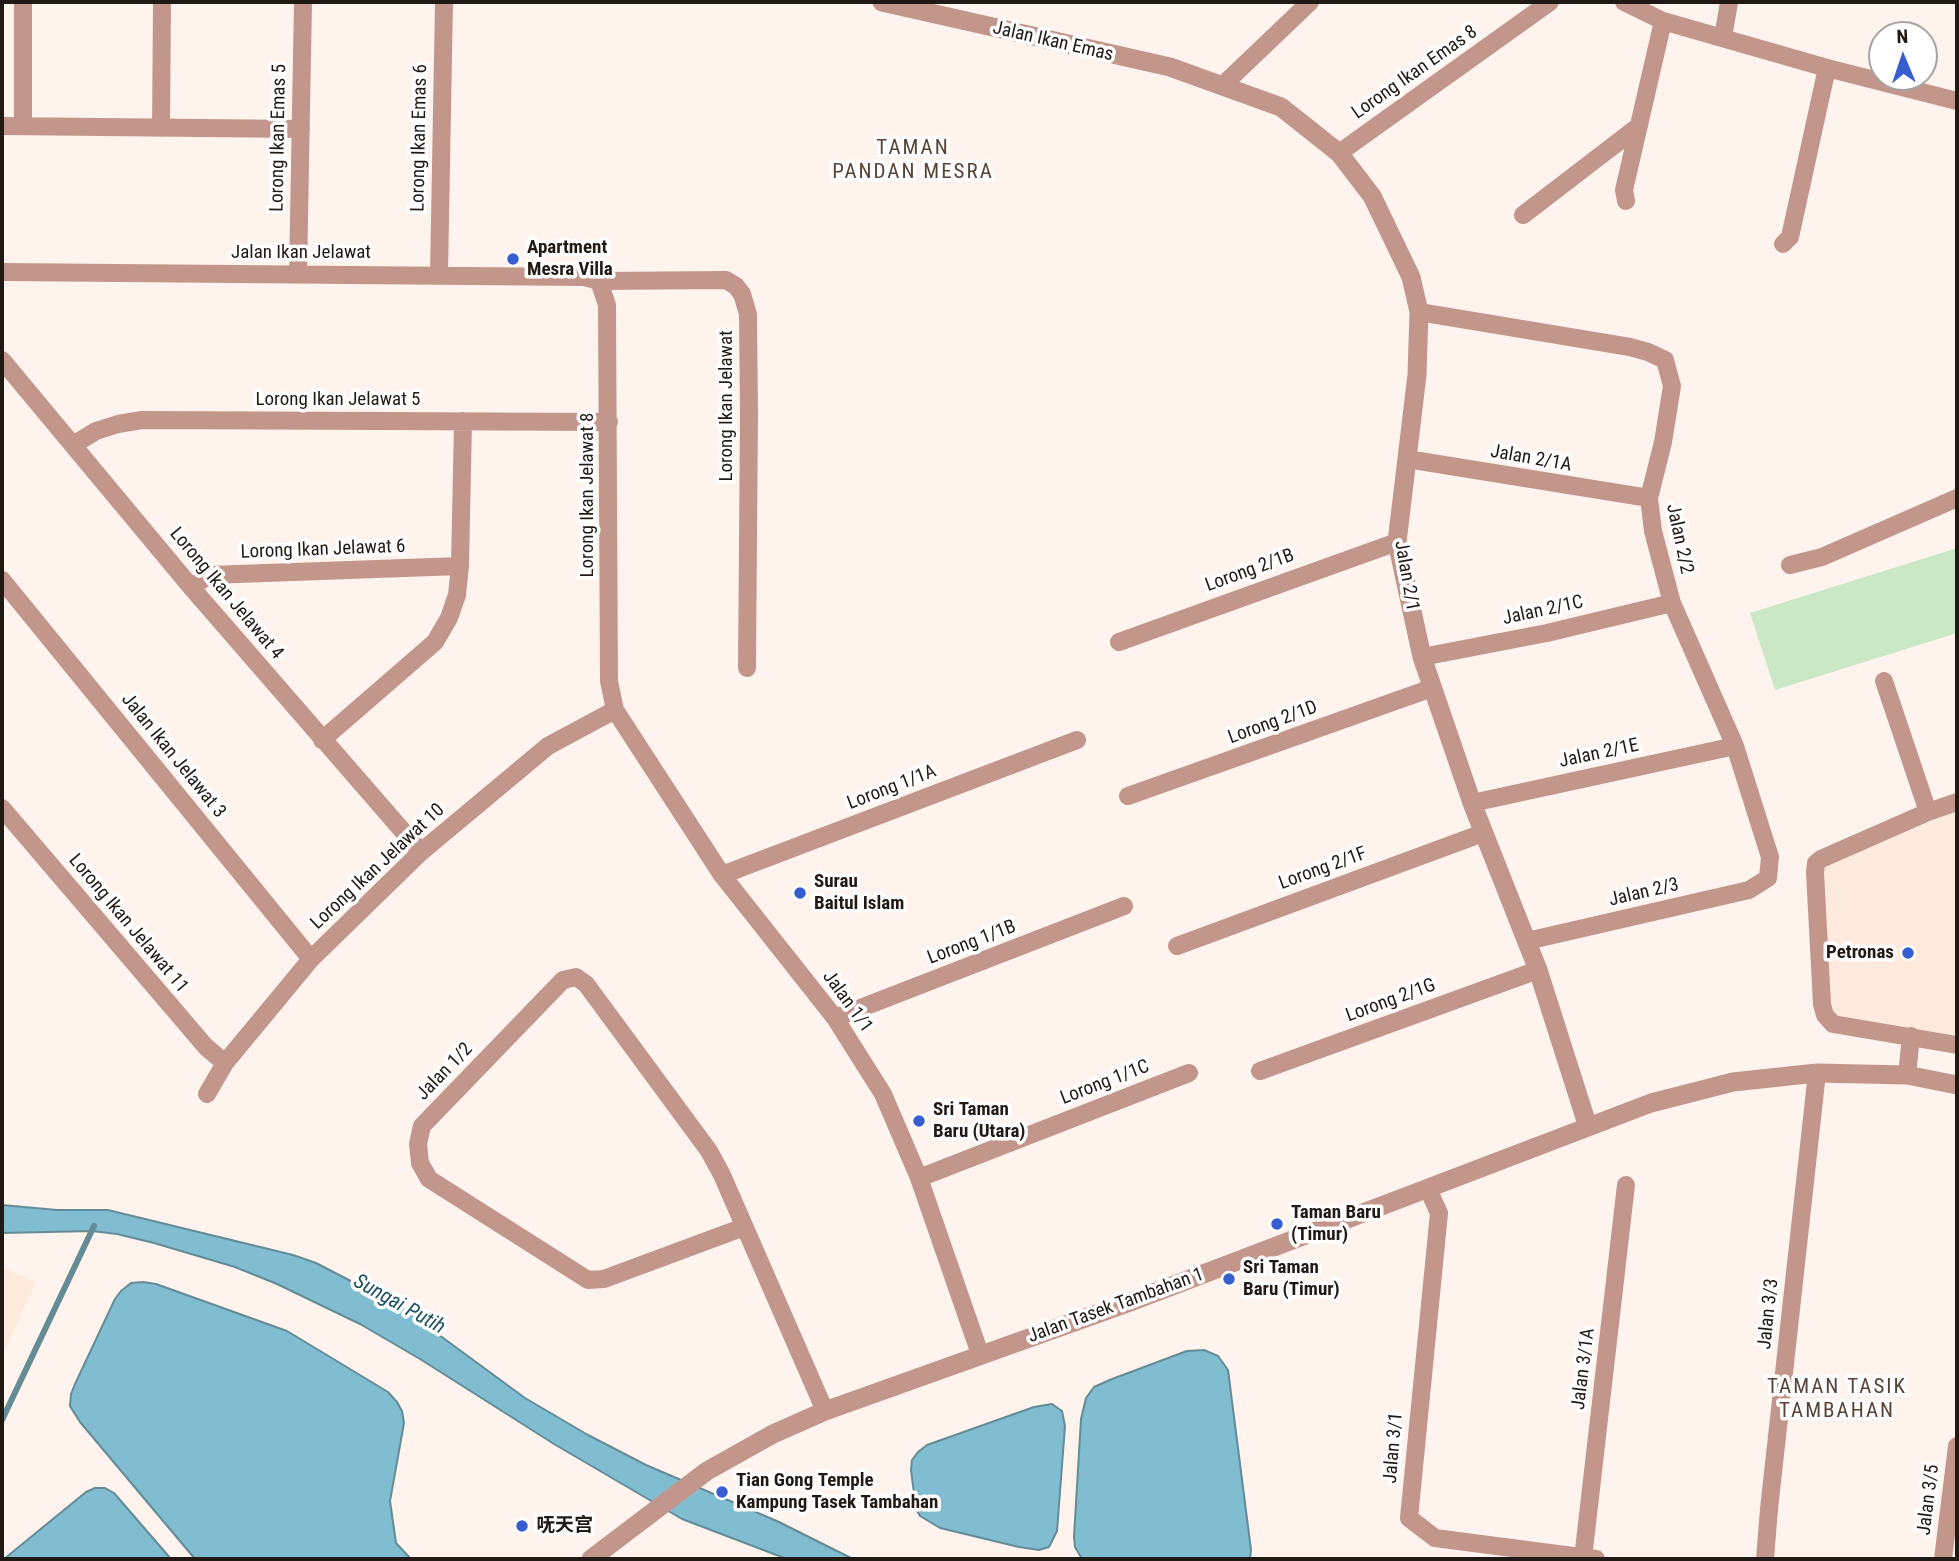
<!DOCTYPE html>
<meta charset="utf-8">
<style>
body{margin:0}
#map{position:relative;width:1959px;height:1561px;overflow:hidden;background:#fef4ed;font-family:"Roboto Condensed",sans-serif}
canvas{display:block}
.frame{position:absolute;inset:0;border:4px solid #211913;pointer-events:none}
.north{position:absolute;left:1868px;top:21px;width:70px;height:70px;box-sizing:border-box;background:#fff;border:2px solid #a6a3a1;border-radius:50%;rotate:358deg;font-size:19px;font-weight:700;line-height:28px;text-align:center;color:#211913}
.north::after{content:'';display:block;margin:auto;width:24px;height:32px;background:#365ece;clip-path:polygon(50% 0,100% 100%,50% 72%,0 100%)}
</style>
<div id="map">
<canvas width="1959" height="1561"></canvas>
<div class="frame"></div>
<div class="north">N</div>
</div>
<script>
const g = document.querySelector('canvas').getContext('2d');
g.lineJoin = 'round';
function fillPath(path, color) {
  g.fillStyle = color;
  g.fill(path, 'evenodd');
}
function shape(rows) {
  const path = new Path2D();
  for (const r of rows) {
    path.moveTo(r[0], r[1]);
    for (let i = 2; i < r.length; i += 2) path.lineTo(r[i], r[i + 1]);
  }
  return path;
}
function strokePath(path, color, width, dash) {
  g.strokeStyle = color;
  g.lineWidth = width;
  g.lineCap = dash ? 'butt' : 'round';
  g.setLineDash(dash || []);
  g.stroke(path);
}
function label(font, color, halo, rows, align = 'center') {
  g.font = font + ' "Roboto Condensed","Noto Sans SC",sans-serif';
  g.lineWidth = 7;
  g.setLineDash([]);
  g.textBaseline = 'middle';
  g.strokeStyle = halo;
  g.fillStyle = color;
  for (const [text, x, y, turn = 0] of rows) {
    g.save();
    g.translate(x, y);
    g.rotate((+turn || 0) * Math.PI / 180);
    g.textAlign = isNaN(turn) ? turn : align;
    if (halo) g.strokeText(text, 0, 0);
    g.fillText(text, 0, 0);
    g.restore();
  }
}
fillPath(shape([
 [1957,811,1957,1039,1837,1016,1829,999,1821,866],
 [2,1268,36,1282,2,1356]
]), '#feeadd');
fillPath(shape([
 [1957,548,1957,633,1775,690,1750,613]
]), '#cae7c6');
const water = shape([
 [2,1205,57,1210,108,1210,293,1255,316,1263,401,1307,525,1398,588,1435,646,1465,779,1522,853,1559,787,1559,682,1519,554,1444,420,1359,360,1324,277,1284,235,1267,154,1243,117,1234,92,1231,2,1233,2,1205],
 [143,1282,156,1284,287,1331,388,1392,397,1402,402,1411,404,1423,390,1501,396,1543,411,1559,195,1559,80,1422,70,1406,71,1394,75,1384,115,1299,121,1291,131,1283,143,1282],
 [1204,1350,1218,1356,1228,1370,1251,1550,1250,1559,1082,1559,1075,1547,1074,1537,1081,1419,1086,1398,1094,1387,1112,1379,1187,1351,1204,1350],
 [1052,1404,1062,1411,1065,1426,1057,1531,1049,1547,1039,1550,1019,1547,940,1528,920,1516,916,1509,911,1470,912,1460,918,1452,927,1445,1034,1407,1052,1404],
 [95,1488,105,1488,114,1493,171,1559,4,1559,86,1492,95,1488]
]);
fillPath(water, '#81bdd0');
strokePath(water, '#648c97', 2);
strokePath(shape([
 [2,1420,94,1226]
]), '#648c97', 6);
strokePath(shape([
 [23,2,23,126],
 [1624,2,1663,21,1827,68,1957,101],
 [1723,38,1729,2],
 [1222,86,1310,2],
 [2,126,301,129],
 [161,128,162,2],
 [1339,153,1550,2],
 [1626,201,1624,190,1663,21],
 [1523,215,1639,126],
 [1783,244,1790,237,1827,68],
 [2,272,584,277,599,281,726,280,736,286,742,294,748,314,749,414,747,668],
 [298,274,303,2],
 [439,275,444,2],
 [599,281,607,305,609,681,615,710,722,875,835,1018,883,1094,919,1178,980,1354],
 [1419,312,1630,347,1648,352,1665,360,1672,386,1663,442,1649,498,1653,531,1672,603,1735,746,1770,857,1768,878,1749,890,1527,941],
 [2,360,191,587,421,852],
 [73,445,96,431,118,424,142,420,609,422],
 [1407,459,1649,498],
 [1790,565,1822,557,1957,498],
 [2,580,311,959],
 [191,587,210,575,460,566],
 [1119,642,1397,542],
 [1422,657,1547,633,1672,603],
 [1884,681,1928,812],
 [322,740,435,642,449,618,457,595,460,566,463,421],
 [1128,796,1432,688],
 [1957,802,1928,812,1821,859,1816,863,1815,872,1822,1004,1825,1015,1833,1024,1957,1045],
 [1472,803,1735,746],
 [2,808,206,1047,225,1063],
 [722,875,1077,740],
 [1177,946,1483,833],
 [835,1018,1124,906],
 [1260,1071,1538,970],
 [1907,1075,1911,1036],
 [207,1094,225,1063,311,959,421,852,548,746,615,710],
 [919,1178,1189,1073],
 [1428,1189,1439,1213,1409,1518,1435,1538,1596,1559],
 [744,1227,604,1279,588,1280,429,1179,420,1163,418,1144,422,1126,563,980,576,977,586,984,709,1151,722,1175,825,1411],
 [1583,1558,1626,1185],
 [1765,1559,1769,1509,1817,1073],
 [1943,1559,1957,1446]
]), '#c3968b', 18);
strokePath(shape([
 [882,2,1170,67,1281,107,1339,153,1372,196,1411,277,1419,312,1417,375,1397,542,1422,657,1472,803,1538,970,1588,1127],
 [591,1559,707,1471,773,1434,825,1411,1130,1302,1651,1103,1733,1082,1817,1073,1907,1075,1957,1085]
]), '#c3968b', 19);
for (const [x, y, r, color] of [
 [513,259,7,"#365ece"],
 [800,893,7,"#365ece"],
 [1908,953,7,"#365ece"],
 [919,1121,7,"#365ece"],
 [1277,1224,7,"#365ece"],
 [1229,1279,7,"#365ece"],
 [722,1492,7,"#365ece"],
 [522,1526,7,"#365ece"]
]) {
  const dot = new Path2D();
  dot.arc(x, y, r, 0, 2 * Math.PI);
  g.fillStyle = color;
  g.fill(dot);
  strokePath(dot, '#fff', 2.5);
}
label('19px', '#211913', '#fff', [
 ["Jalan Ikan Emas",1053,42,13],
 ["Lorong Ikan Emas 8",1415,73,-35],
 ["Lorong Ikan Emas 5",279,138,-89],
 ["Lorong Ikan Emas 6",420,138,-89],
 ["Jalan Ikan Jelawat",301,253],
 ["Lorong Ikan Jelawat 5",338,400],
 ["Lorong Ikan Jelawat",727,406,-90],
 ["Jalan 2/1A",1531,459,10],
 ["Lorong Ikan Jelawat 8",588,495,-90],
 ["Jalan 2/2",1679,539,78],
 ["Lorong Ikan Jelawat 6",323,550,-2],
 ["Lorong 2/1B",1250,571,-20],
 ["Jalan 2/1",1406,576,80],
 ["Lorong Ikan Jelawat 4",226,594,50],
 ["Jalan 2/1C",1543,611,-12],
 ["Lorong 2/1D",1273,723,-20],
 ["Jalan 2/1E",1599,754,-12],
 ["Jalan Ikan Jelawat 3",173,756,51],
 ["Lorong 1/1A",892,788,-21],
 ["Lorong Ikan Jelawat 10",378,867,-43],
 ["Lorong 2/1F",1323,869,-20],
 ["Jalan 2/3",1644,893,-13],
 ["Lorong Ikan Jelawat 11",128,924,50],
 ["Lorong 1/1B",972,943,-21],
 ["Lorong 2/1G",1391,1001,-20],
 ["Jalan 1/1",847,1002,54],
 ["Jalan 1/2",445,1072,-46],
 ["Lorong 1/1C",1105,1083,-21],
 ["Jalan Tasek Tambahan 1",1116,1306,-20],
 ["Jalan 3/3",1769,1314,-84],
 ["Jalan 3/1A",1584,1369,-83],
 ["Jalan 3/1",1394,1448,-85],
 ["Jalan 3/5",1929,1500,-83]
]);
label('bold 19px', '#211913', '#fff', [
 ["Apartment",527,248],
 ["Mesra Villa",527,270],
 ["Surau",814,882],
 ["Baitul Islam",814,904],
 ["Petronas",1894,953,"right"],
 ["Sri Taman",933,1110],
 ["Baru (Utara)",933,1132],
 ["Taman Baru",1291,1213],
 ["(Timur)",1291,1235],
 ["Sri Taman",1243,1268],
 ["Baru (Timur)",1243,1290],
 ["Tian Gong Temple",736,1481],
 ["Kampung Tasek Tambahan",736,1503],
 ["呒天宫",536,1526]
], 'left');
g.letterSpacing = '2px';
label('21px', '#574336', '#fff', [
 ["TAMAN",913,149],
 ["PANDAN MESRA",913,173],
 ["TAMAN TASIK",1837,1388],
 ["TAMBAHAN",1837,1412]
]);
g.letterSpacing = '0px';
label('italic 21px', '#1e505f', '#fff', [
 ["Sungai Putih",399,1305,29]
]);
</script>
